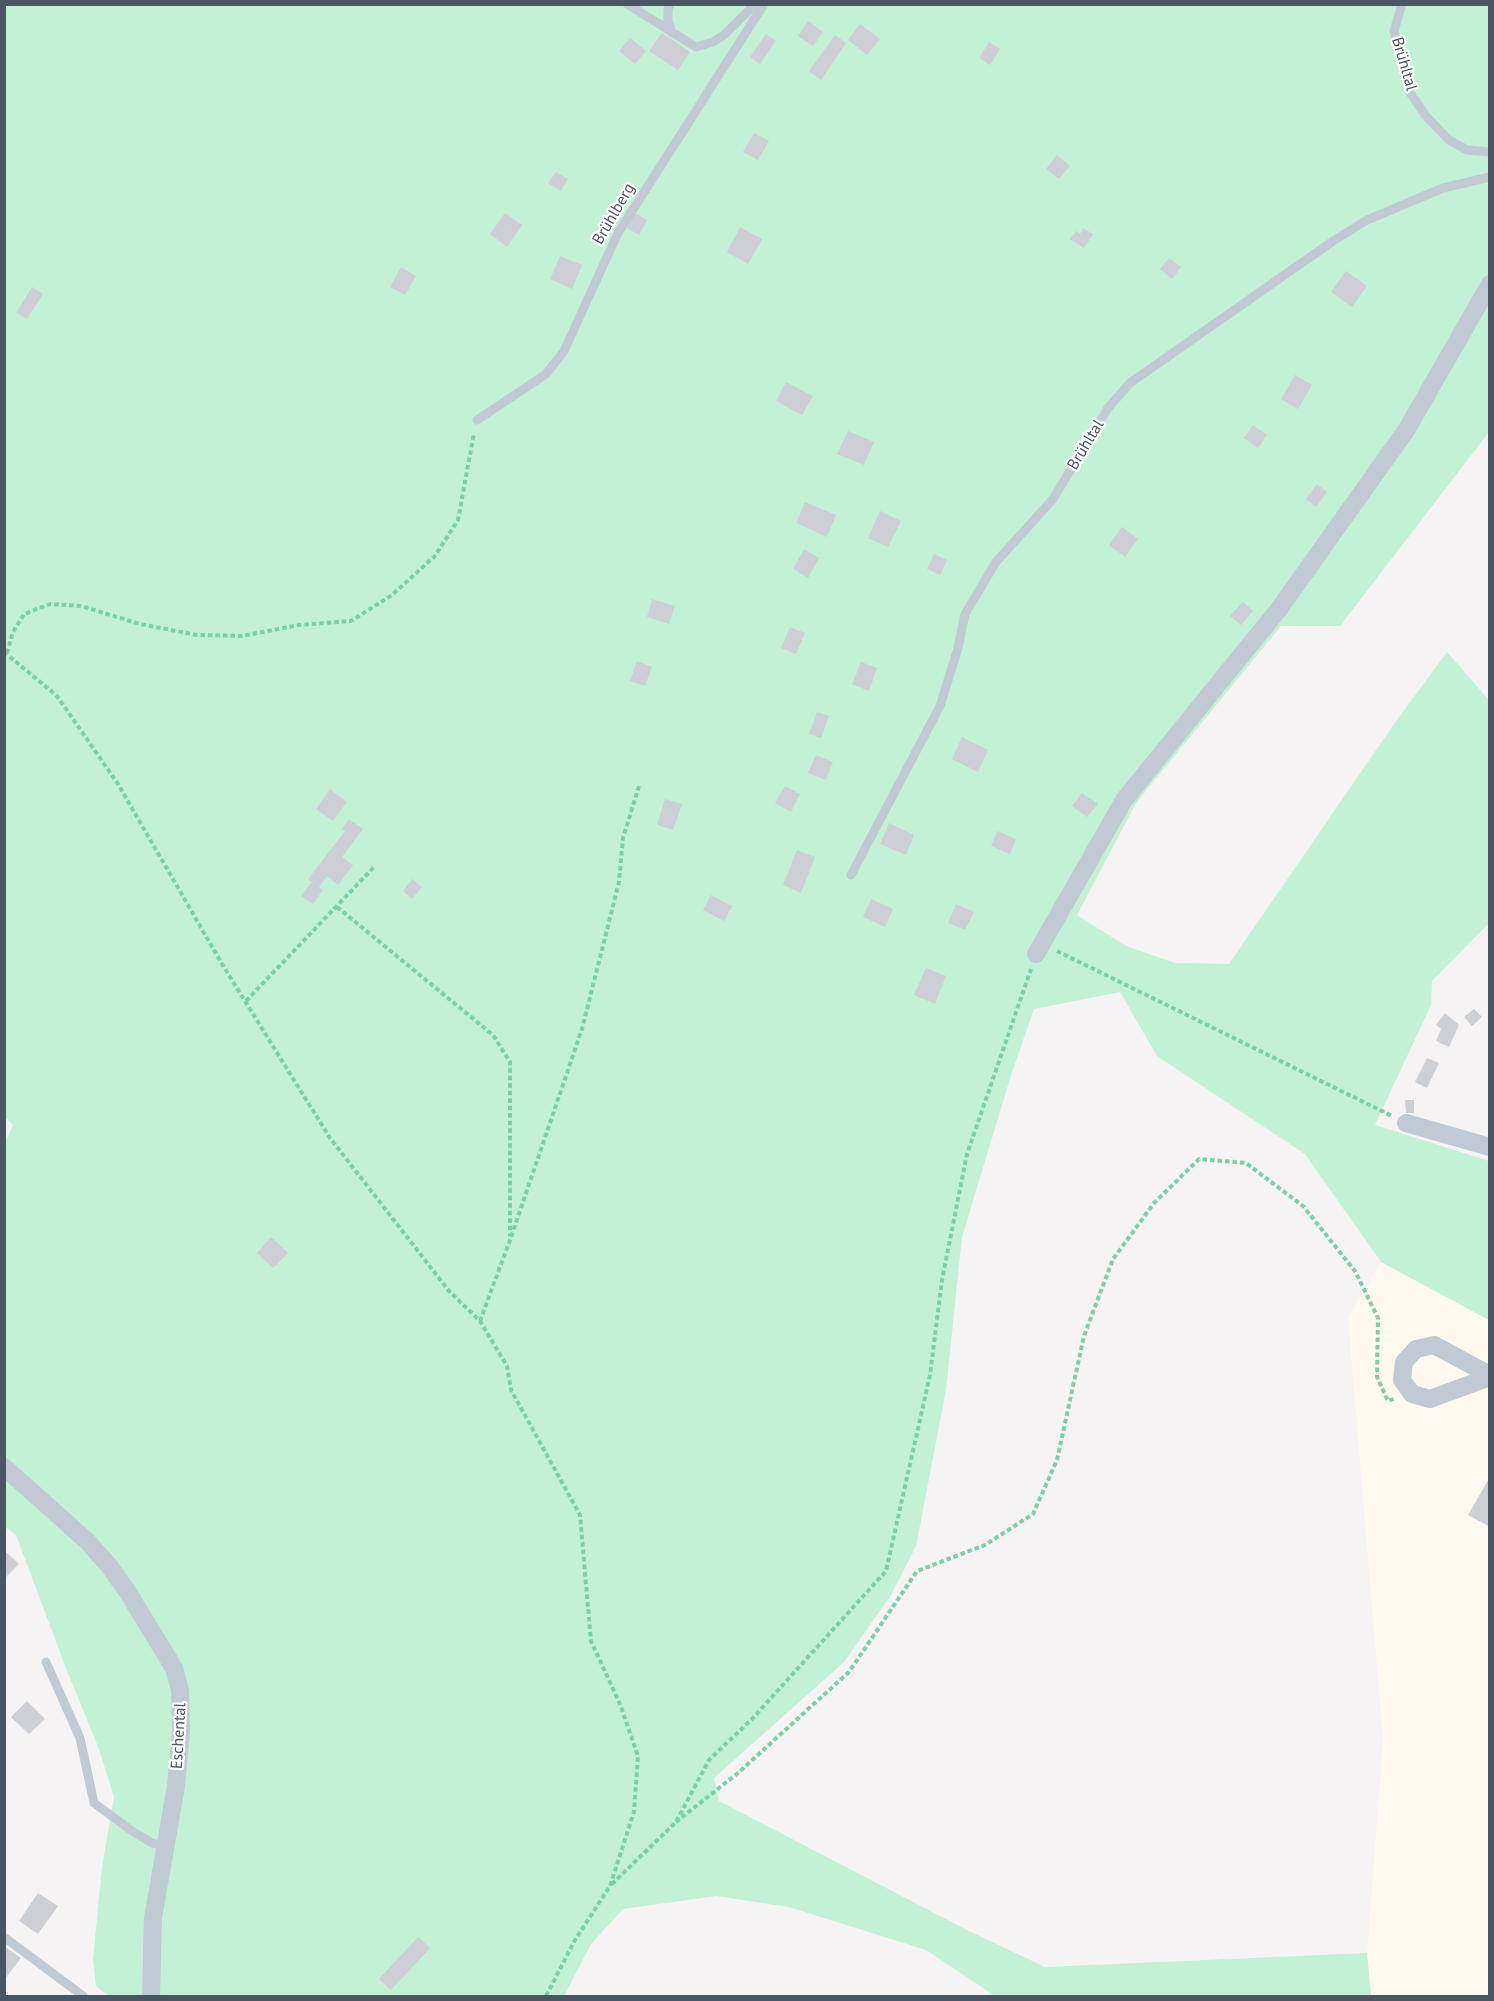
<!DOCTYPE html>
<meta charset="utf-8">
<style>
body{margin:0}
#map{position:relative;width:1494px;height:2001px;overflow:hidden;background:#f5f3f3;font-family:"PT Sans",sans-serif}
canvas{display:block}
.frame{position:absolute;inset:0;border:6px solid #4a5661;pointer-events:none}
</style>
<div id="map">
<canvas width="1494" height="2001"></canvas>
<div class="frame"></div>
</div>
<script>
const g = document.querySelector('canvas').getContext('2d');
g.lineJoin = 'round';
function fillPath(path, color) {
  g.fillStyle = color;
  g.fill(path, 'evenodd');
}
function shape(rows) {
  const path = new Path2D();
  for (const r of rows) {
    path.moveTo(r[0], r[1]);
    for (let i = 2; i < r.length; i += 2) path.lineTo(r[i], r[i + 1]);
  }
  return path;
}
function strokePath(path, color, width, dash) {
  g.strokeStyle = color;
  g.lineWidth = width;
  g.lineCap = dash ? 'butt' : 'round';
  g.setLineDash(dash || []);
  g.stroke(path);
}
function label(font, color, halo, rows, align = 'center') {
  g.font = font + ' "PT Sans",sans-serif';
  g.lineWidth = 4.5;
  g.setLineDash([]);
  g.textBaseline = 'middle';
  g.strokeStyle = halo;
  g.fillStyle = color;
  for (const [text, x, y, turn = 0] of rows) {
    g.save();
    g.translate(x, y);
    g.rotate((+turn || 0) * Math.PI / 180);
    g.textAlign = isNaN(turn) ? turn : align;
    if (halo) g.strokeText(text, 0, 0);
    g.fillText(text, 0, 0);
    g.restore();
  }
}
fillPath(shape([
 [1381,1262,1489,1320,1489,1996,1371,1996,1367,1953,1383,1740,1348,1317]
]), '#fdf9ef');
fillPath(shape([
 [4,5,1489,5,1489,432,1340,626,1281,626,1136,803,1077,915,1126,946,1175,963,1229,964,1394,724,1447,652,1489,700,1489,923,1432,981,1431,1005,1375,1125,1489,1161,1489,1320,1381,1262,1305,1154,1157,1056,1120,992,1034,1009,1012,1072,962,1237,946,1390,916,1546,891,1595,844,1662,714,1778,719,1801,967,1930,1045,1967,1367,1953,1371,1996,995,1996,926,1950,789,1907,716,1896,623,1909,591,1944,564,1996,109,1996,96,1986,93,1959,102,1867,114,1797,99,1749,66,1668,16,1535,4,1526,4,1145,13,1125,4,1116]
]), '#c3f1d5');
fillPath(shape([
 [808,21,823,32,813,46,798,36],
 [860,24,880,39,867,55,848,40],
 [662,33,690,52,678,70,649,51],
 [766,34,776,41,760,64,750,57],
 [835,35,846,43,821,80,809,71],
 [630,38,646,51,635,64,619,51],
 [989,42,1000,49,990,65,979,58],
 [754,133,769,141,758,160,743,152],
 [1057,155,1070,166,1059,179,1046,169],
 [556,172,568,179,561,191,548,183],
 [505,213,522,225,507,247,490,234],
 [635,213,647,220,639,235,627,228],
 [740,227,762,239,748,264,727,252],
 [1083,228,1093,234,1084,248,1070,239,1076,231,1080,234],
 [560,256,582,265,572,289,550,279],
 [1169,258,1181,267,1172,279,1160,269],
 [401,267,416,276,405,295,390,287],
 [1346,271,1367,286,1352,307,1331,292],
 [32,287,43,294,27,319,16,313],
 [1295,375,1312,385,1298,409,1281,399],
 [786,382,813,396,802,415,776,401],
 [1253,425,1267,435,1258,448,1244,438],
 [848,431,874,442,864,465,837,454],
 [1317,484,1327,492,1316,507,1306,499],
 [805,502,836,515,827,537,796,523],
 [880,511,901,521,888,547,868,538],
 [1122,527,1138,539,1125,557,1109,545],
 [804,549,819,558,808,578,793,569],
 [934,554,947,560,940,575,927,569],
 [652,599,675,606,669,624,647,617],
 [1243,602,1253,611,1241,625,1230,616],
 [790,627,805,633,796,654,781,648],
 [637,661,652,667,645,686,630,681],
 [861,662,877,668,869,691,852,684],
 [817,712,829,716,821,738,809,734],
 [962,737,988,750,978,772,952,759],
 [816,755,833,762,826,780,808,773],
 [785,786,800,794,791,812,775,803],
 [330,789,347,802,333,821,316,809],
 [1082,793,1098,804,1087,817,1072,806],
 [665,799,682,804,673,830,657,825],
 [349,819,363,829,342,857,353,865,338,885,327,876,319,887,323,890,313,904,301,896,312,882,308,879,345,831,342,829],
 [889,823,914,835,906,855,880,844],
 [997,831,1016,839,1010,854,991,846],
 [797,850,815,857,801,893,783,885],
 [412,879,422,887,412,899,403,891],
 [711,895,732,906,724,921,703,910],
 [871,899,893,909,885,927,863,917],
 [956,904,974,912,965,930,948,923],
 [926,968,946,976,935,1004,914,995],
 [1474,1009,1482,1017,1472,1026,1464,1017],
 [1445,1013,1459,1025,1449,1047,1436,1041,1441,1029,1436,1025],
 [1427,1058,1439,1063,1427,1088,1415,1082],
 [1405,1100,1414,1100,1414,1113,1406,1113],
 [271,1237,288,1253,273,1268,257,1253],
 [1490,1477,1490,1527,1468,1515],
 [4,1550,19,1564,4,1579],
 [27,1701,45,1719,29,1734,11,1717],
 [38,1893,58,1906,38,1934,19,1921],
 [418,1937,430,1948,391,1990,379,1979],
 [4,1946,21,1958,4,1980]
]), '#cdcfd5');
strokePath(shape([
 [4,652,57,696,118,784,222,964,330,1138,449,1291,480,1321,507,1366,511,1390,580,1515,591,1641,620,1704,638,1756,634,1812,610,1886,575,1940,546,1996],
 [7,653,13,632,24,614,50,604,81,606,140,624,197,635,242,636,299,625,351,621,392,595,435,556,458,520,474,433],
 [337,907,493,1035,510,1062,510,1236],
 [1057,951,1392,1116],
 [246,1001,375,866],
 [480,1321,510,1240,582,1029,619,882,623,838,639,786],
 [676,1822,738,1773,849,1672,917,1571,985,1545,1033,1514,1057,1460,1084,1336,1113,1259,1154,1203,1199,1159,1246,1163,1303,1206,1355,1271,1378,1318,1377,1377,1388,1401,1396,1398],
 [612,1884,676,1822,709,1760,752,1719,886,1571,930,1375,942,1280,967,1154,1031,969]
]), '#7ad0a6', 4, [4.5, 3]);
strokePath(shape([
 [627,4,696,47,713,42,724,35,755,4],
 [670,4,668,9,668,21,672,33],
 [1402,4,1394,31,1409,91,1425,115,1449,140,1467,150,1490,152],
 [477,420,546,374,564,351,618,233,764,4],
 [851,875,940,706,958,648,965,614,996,562,1053,499,1108,408,1130,383,1333,241,1367,220,1443,188,1490,177],
 [46,1662,80,1738,94,1803,132,1831,152,1843,164,1846],
 [4,1937,83,1996]
]), '#c1cad2', 9);
strokePath(shape([
 [1036,954,1124,800,1279,609,1407,429,1490,284],
 [1406,1123,1490,1147],
 [1490,1375,1434,1345,1416,1349,1404,1362,1402,1380,1412,1394,1430,1399,1490,1377],
 [4,1467,87,1541,110,1567,127,1591,174,1668,180,1690,181,1731,176,1786,153,1918,151,1996]
]), '#c1cad2', 18);
label('16px', '#4a5661', '#fff', [
 ["Brühltal",1404,64,74],
 ["Brühlberg",614,214,-60],
 ["Brühltal",1086,445,-59],
 ["Eschental",179,1736,-87]
]);
</script>
